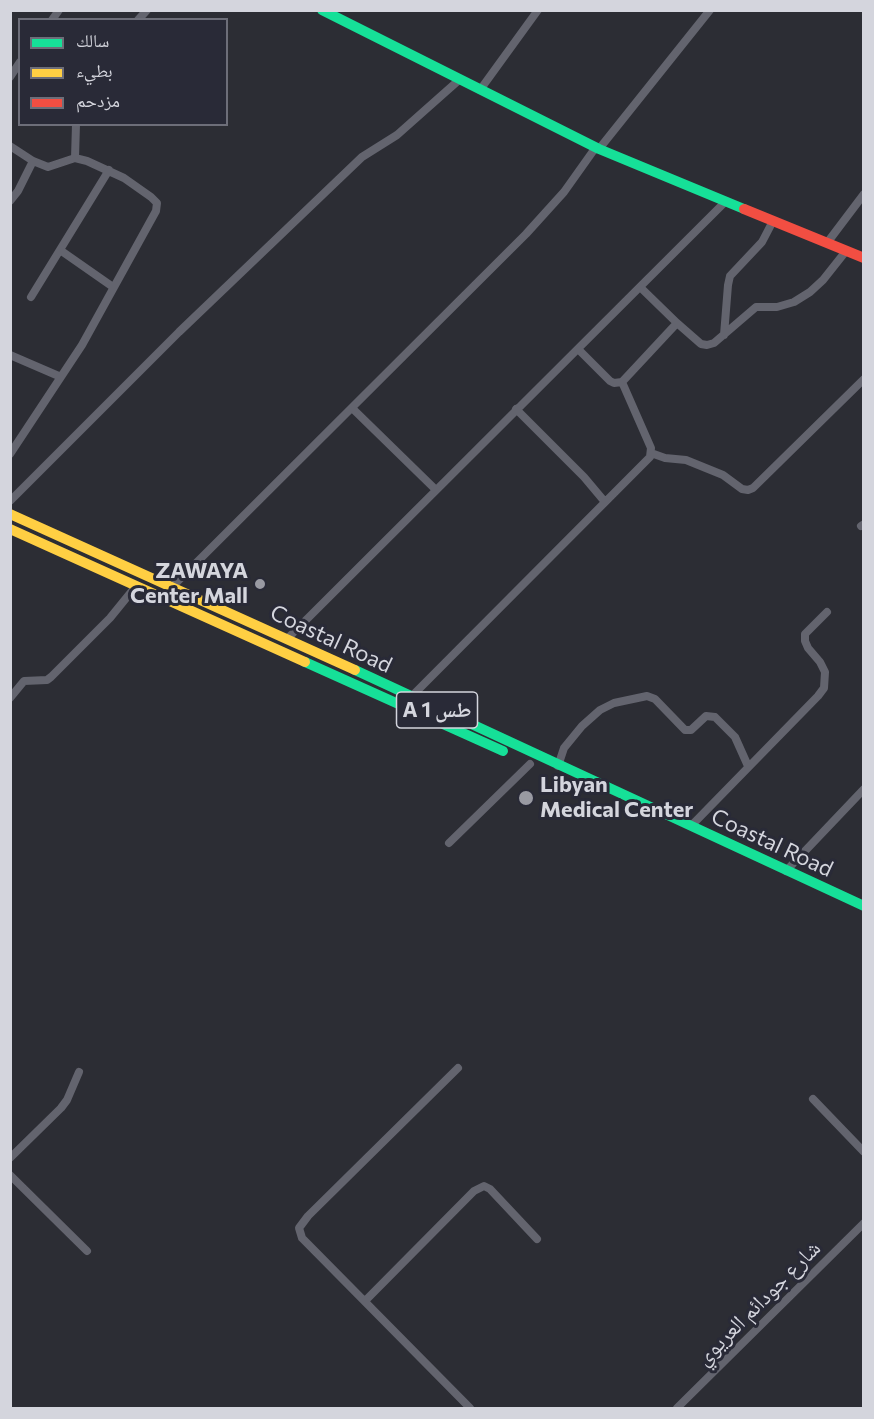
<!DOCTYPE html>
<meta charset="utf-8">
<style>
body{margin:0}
#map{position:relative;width:874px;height:1419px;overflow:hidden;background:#2c2d34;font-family:Commissioner,"Noto Naskh Arabic",sans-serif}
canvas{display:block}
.frame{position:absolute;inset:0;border:12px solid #d4d5dd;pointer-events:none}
.legend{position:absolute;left:18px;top:18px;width:210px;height:108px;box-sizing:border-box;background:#292a37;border:2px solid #6d6e79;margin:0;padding:8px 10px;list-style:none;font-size:18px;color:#d4d5dd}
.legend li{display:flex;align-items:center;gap:12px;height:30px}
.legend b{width:30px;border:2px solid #6d6e79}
</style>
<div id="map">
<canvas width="874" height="1419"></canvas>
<div class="frame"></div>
<ul class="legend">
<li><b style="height:8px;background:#16e098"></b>سالك</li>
<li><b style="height:8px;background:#ffcf43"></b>بطيء</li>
<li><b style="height:8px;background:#f24e42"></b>مزدحم</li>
</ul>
</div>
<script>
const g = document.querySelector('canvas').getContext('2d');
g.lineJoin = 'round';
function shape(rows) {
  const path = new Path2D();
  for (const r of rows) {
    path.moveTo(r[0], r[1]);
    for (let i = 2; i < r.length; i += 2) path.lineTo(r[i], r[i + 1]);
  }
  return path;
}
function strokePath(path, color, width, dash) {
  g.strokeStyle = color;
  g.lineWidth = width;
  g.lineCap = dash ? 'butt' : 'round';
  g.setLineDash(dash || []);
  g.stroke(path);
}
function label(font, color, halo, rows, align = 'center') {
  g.font = font + ' Commissioner,"Noto Naskh Arabic",sans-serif';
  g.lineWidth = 6;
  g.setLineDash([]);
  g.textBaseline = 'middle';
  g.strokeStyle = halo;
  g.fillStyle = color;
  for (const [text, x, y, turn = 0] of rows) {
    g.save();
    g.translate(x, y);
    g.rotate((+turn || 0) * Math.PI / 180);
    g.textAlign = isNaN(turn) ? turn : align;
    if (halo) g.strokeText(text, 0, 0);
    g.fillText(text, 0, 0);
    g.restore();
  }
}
strokePath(shape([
 [52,20,59,10],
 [138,20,147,10],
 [10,77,20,62],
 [480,90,538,10],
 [10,146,33,161,48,167,75,158,87,161,124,178,151,197,157,203,156,211,82,345,10,454],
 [599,149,710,10],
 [75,158,76,124],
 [10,201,18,191,33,161],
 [827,243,864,194],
 [60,250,113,287],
 [640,287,677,323,701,344,707,345,714,343,756,307,777,307,794,302,810,292,823,280,846,251],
 [31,297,109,170],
 [724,335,728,285,730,276,762,242,773,221],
 [578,349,610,381,614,383,622,382,677,323],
 [10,355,61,377],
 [352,408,436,490],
 [516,409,584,477,605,502],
 [651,453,665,458,686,460,723,475,742,489,748,490,753,488,864,379],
 [10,501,179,332,362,157,397,135,459,80],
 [861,526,864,524],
 [171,588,526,234,564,192,596,147],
 [287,639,725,202],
 [411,697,650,457,651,448,622,382],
 [10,698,24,681,47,680,51,677,110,618,136,586],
 [558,766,564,748,582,726,600,710,614,703,647,696,655,699,685,730,691,730,706,716,715,717,735,737,748,766],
 [691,826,818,696,824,688,825,672,820,662,808,648,805,641,805,634,827,612],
 [449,843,530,764],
 [786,871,864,789],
 [458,1068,308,1216,299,1228,302,1238,470,1408],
 [813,1099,864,1152],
 [10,1158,61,1108,67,1100,79,1072],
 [10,1175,87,1251],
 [365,1301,474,1191,484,1186,490,1189,537,1239],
 [677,1408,864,1223]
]), '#63646e', 8);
strokePath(shape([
 [322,10,599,149,744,209],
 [305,662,503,751],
 [355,670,864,906]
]), '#16e098', 10);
strokePath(shape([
 [10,514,355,670],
 [10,529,305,662]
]), '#ffcf43', 10);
strokePath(shape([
 [744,209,864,258]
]), '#f24e42', 10);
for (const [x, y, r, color] of [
 [260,584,6,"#999aa2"],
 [526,798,8,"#999aa2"]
]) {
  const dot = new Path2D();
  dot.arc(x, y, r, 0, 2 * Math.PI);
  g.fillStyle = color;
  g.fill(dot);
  strokePath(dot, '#292a37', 2);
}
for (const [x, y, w] of [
 [437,710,81]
]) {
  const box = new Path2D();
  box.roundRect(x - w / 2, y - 18, w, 36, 4.5);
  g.fillStyle = '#292a37';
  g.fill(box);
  strokePath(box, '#d4d5dd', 1.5);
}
label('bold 21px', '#d4d5dd', null, [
 ["A 1 طس",437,710]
]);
label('bold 22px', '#d4d5dd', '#292a37', [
 ["ZAWAYA",248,571],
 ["Center Mall",248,596],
 ["Libyan",540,785,"left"],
 ["Medical Center",540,810,"left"]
], 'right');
label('22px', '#d4d5dd', '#292a37', [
 ["Coastal Road",331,639,25],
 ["Coastal Road",772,843,25],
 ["شارع جودائم العريوي",758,1303,-45]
]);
</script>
